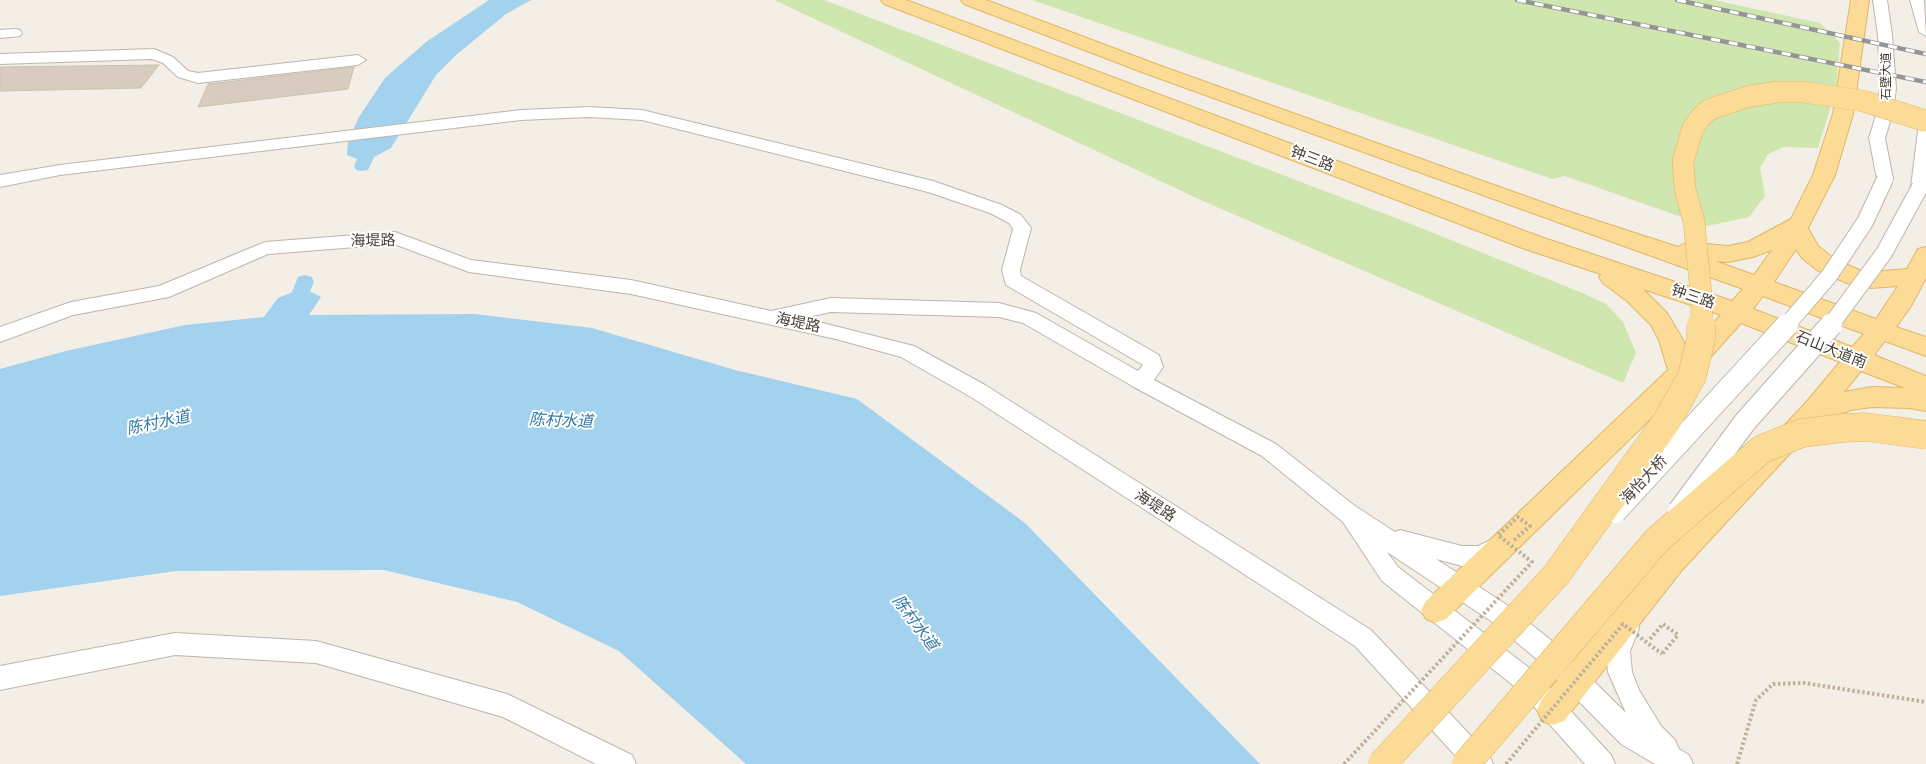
<!DOCTYPE html>
<meta charset="utf-8">
<style>
body{margin:0}
canvas{display:block;background:#f3eee6}
</style>
<canvas width="1926" height="764"></canvas>
<script>
const g = document.querySelector('canvas').getContext('2d');
g.lineJoin = 'round';
function fillPath(path, color) {
  g.fillStyle = color;
  g.fill(path, 'evenodd');
}
function shape(rows) {
  const path = new Path2D();
  for (const r of rows) {
    path.moveTo(r[0], r[1]);
    for (let i = 2; i < r.length; i += 2) path.lineTo(r[i], r[i + 1]);
  }
  return path;
}
function strokePath(path, color, width, dash) {
  g.strokeStyle = color;
  g.lineWidth = width;
  g.lineCap = dash ? 'butt' : 'round';
  g.setLineDash(dash || []);
  g.stroke(path);
}
function label(font, color, halo, rows, align = 'center') {
  g.font = font + ' Montserrat,"Noto Sans SC",sans-serif';
  g.lineWidth = 4;
  g.setLineDash([]);
  g.textBaseline = 'middle';
  g.strokeStyle = halo;
  g.fillStyle = color;
  for (const [text, x, y, turn = 0] of rows) {
    g.save();
    g.translate(x, y);
    g.rotate((+turn || 0) * Math.PI / 180);
    g.textAlign = isNaN(turn) ? turn : align;
    if (halo) g.strokeText(text, 0, 0);
    g.fillText(text, 0, 0);
    g.restore();
  }
}
fillPath(shape([
 [774,0,824,0,1406,222,1580,292,1606,304,1623,322,1636,353,1623,383,1203,201],
 [1032,0,1714,0,1820,23,1840,43,1836,89,1818,148,1784,147,1768,154,1760,168,1765,196,1749,217,1707,226,1565,176,1552,179]
]), '#cfe6af');
fillPath(shape([
 [489,0,531,0,506,14,456,55,436,75,391,148,365,162,347,155,348,141,359,117,385,78,426,42],
 [303,288,321,297,309,315,475,314,592,328,735,370,857,399,1025,523,1260,764,746,764,619,651,517,602,384,570,176,571,0,596,0,369,66,351,185,325,264,317,278,298]
]), '#a3d2ee');
fillPath(shape([
 [375,131,381,132,383,136,370,166,368,170,362,171,356,170,354,166,367,136,369,132,375,131],
 [305,275,312,277,314,282,301,313,299,318,292,320,285,318,283,313,296,282,298,277,305,275]
]), '#a3d2ee');
const building = shape([
 [159,65,141,88,0,91,0,67,159,65],
 [354,67,348,89,198,107,208,84,354,67]
]);
fillPath(building, '#d7ccbf');
strokePath(building, '#cec1af', 1);
const minor = shape([
 [1873,0,1887,0,1892,35,1896,88,1893,112,1885,138,1893,179,1891,183,1885,185,1879,183,1877,179,1869,138,1877,112,1880,88,1878,35,1873,0],
 [1910,0,1924,0,1926,36,1919,32,1910,0],
 [15,29,20,30,22,33,20,36,0,38,0,30,15,29],
 [154,49,173,57,188,71,198,73,358,55,366,60,358,65,198,83,178,77,163,63,152,59,0,64,0,54,154,49],
 [589,107,642,110,933,181,1002,205,1021,215,1031,228,1020,270,1021,276,1159,355,1163,367,1154,380,1276,444,1355,506,1395,532,1400,530,1462,546,1478,546,1497,537,1505,540,1508,547,1505,554,1481,566,1462,566,1436,559,1507,605,1557,645,1626,713,1608,672,1606,651,1619,620,1627,617,1635,620,1639,628,1630,651,1632,672,1639,690,1661,726,1675,740,1679,749,1689,755,1693,764,1655,764,1621,744,1539,661,1491,621,1387,552,1398,567,1537,674,1611,755,1615,764,1585,764,1519,690,1382,581,1343,522,1262,456,1134,387,1023,323,999,317,831,312,803,318,914,346,985,385,1371,630,1489,755,1493,764,1463,764,1355,646,971,397,901,357,836,339,631,294,469,272,394,244,268,254,169,297,73,315,0,342,0,327,71,302,159,286,265,242,395,232,471,260,631,280,771,311,831,298,999,303,1036,313,1138,371,1143,365,1006,285,1002,270,1013,229,1009,223,990,213,928,192,642,120,589,117,521,120,60,175,0,187,0,175,60,165,521,110,589,107],
 [1926,126,1926,191,1920,193,1914,191,1911,187,1918,131,1920,127,1926,126],
 [175,633,316,641,507,694,632,755,636,764,596,764,503,717,316,663,175,655,0,690,0,666,175,633]
]);
const major = shape([
 [881,0,906,0,1541,237,1732,301,1743,289,1147,74,964,4,961,0,986,0,1161,66,1564,210,1678,247,1687,242,1728,246,1748,242,1791,219,1813,175,1833,114,1851,0,1869,0,1853,114,1835,175,1808,228,1818,246,1833,258,1859,270,1871,272,1907,269,1918,249,1926,247,1926,278,1911,306,1896,327,1926,337,1926,356,1885,341,1874,355,1926,376,1926,411,1909,408,1872,407,1851,410,1820,421,1682,570,1564,721,1553,725,1542,721,1537,710,1542,699,1662,552,1802,407,1840,362,1741,323,1690,380,1446,619,1436,623,1426,619,1421,610,1426,601,1668,370,1659,340,1651,325,1627,301,1603,283,1599,277,1601,274,1525,249,884,4,881,0],
 [1796,249,1802,258,1817,270,1847,283,1871,288,1898,286,1876,319,1774,282,1796,249],
 [1772,250,1754,275,1715,261,1728,262,1753,257,1772,250],
 [1643,289,1721,315,1687,351,1683,340,1667,313,1643,289],
 [1763,296,1864,334,1852,347,1753,309,1763,296],
 [1861,371,1905,388,1872,387,1844,392,1861,371]
]);
strokePath(minor, '#beb6a9', 2);
strokePath(major, '#e0b766', 2);
strokePath(shape([
 [1650,639,1663,624,1678,635,1662,654],
 [1737,764,1756,700,1773,684,1804,683,1926,702]
]), '#bfb19a', 4, [2.5, 2.5]);
fillPath(minor, '#fff');
fillPath(major, '#fcdb96');
const rail = shape([
 [1517,0,1926,82],
 [1677,0,1926,54]
]);
strokePath(rail, '#959595', 4.5);
strokePath(rail, '#fff', 3, [9]);
const minorBridgeFar1 = shape([
 [1786,326,1829,276,1865,222,1885,179],
 [1830,326,1884,253,1920,187]
]);
const minorBridge = shape([
 [1679,511,1745,422,1831,325],
 [1615,512,1787,325]
]);
const majorBridgeFar1 = shape([
 [1701,326,1702,303,1694,222,1685,189,1683,161,1693,128,1700,118,1710,109,1750,96,1778,92,1804,92,1863,101,1926,121]
]);
const majorBridge = shape([
 [1382,764,1556,575,1667,421,1692,376,1701,339,1701,325],
 [1466,764,1657,540,1762,449,1802,433,1843,428,1866,427,1926,435]
]);
strokePath(minorBridgeFar1, '#beb6a9', 18, []);
strokePath(minorBridge, '#beb6a9', 24, []);
strokePath(majorBridgeFar1, '#e0b766', 22, []);
strokePath(majorBridge, '#e0b766', 29, []);
strokePath(shape([
 [1344,764,1532,562,1498,535,1518,517,1530,526,1513,541],
 [1506,764,1623,624,1662,654]
]), '#bfb19a', 4, [2.5, 2.5]);
strokePath(minorBridgeFar1, '#fff', 16);
strokePath(minorBridge, '#fff', 22);
strokePath(majorBridgeFar1, '#fcdb96', 21);
strokePath(majorBridge, '#fcdb96', 28);
label('12px', '#453e35', '#fff', [
 ["石壁大道",1886,76,-90]
]);
label('15px', '#453e35', '#fff', [
 ["钟三路",1312,159,21],
 ["海堤路",373,241,-1],
 ["钟三路",1693,297,19],
 ["海堤路",798,323,12],
 ["石山大道南",1831,350,22],
 ["海怡大桥",1644,480,-47],
 ["海堤路",1155,506,33]
]);
label('italic 16px', '#2f79a6', '#fff', [
 ["陈村水道",561,421,2],
 ["陈村水道",158,423,-12],
 ["陈村水道",915,623,53]
]);
</script>
